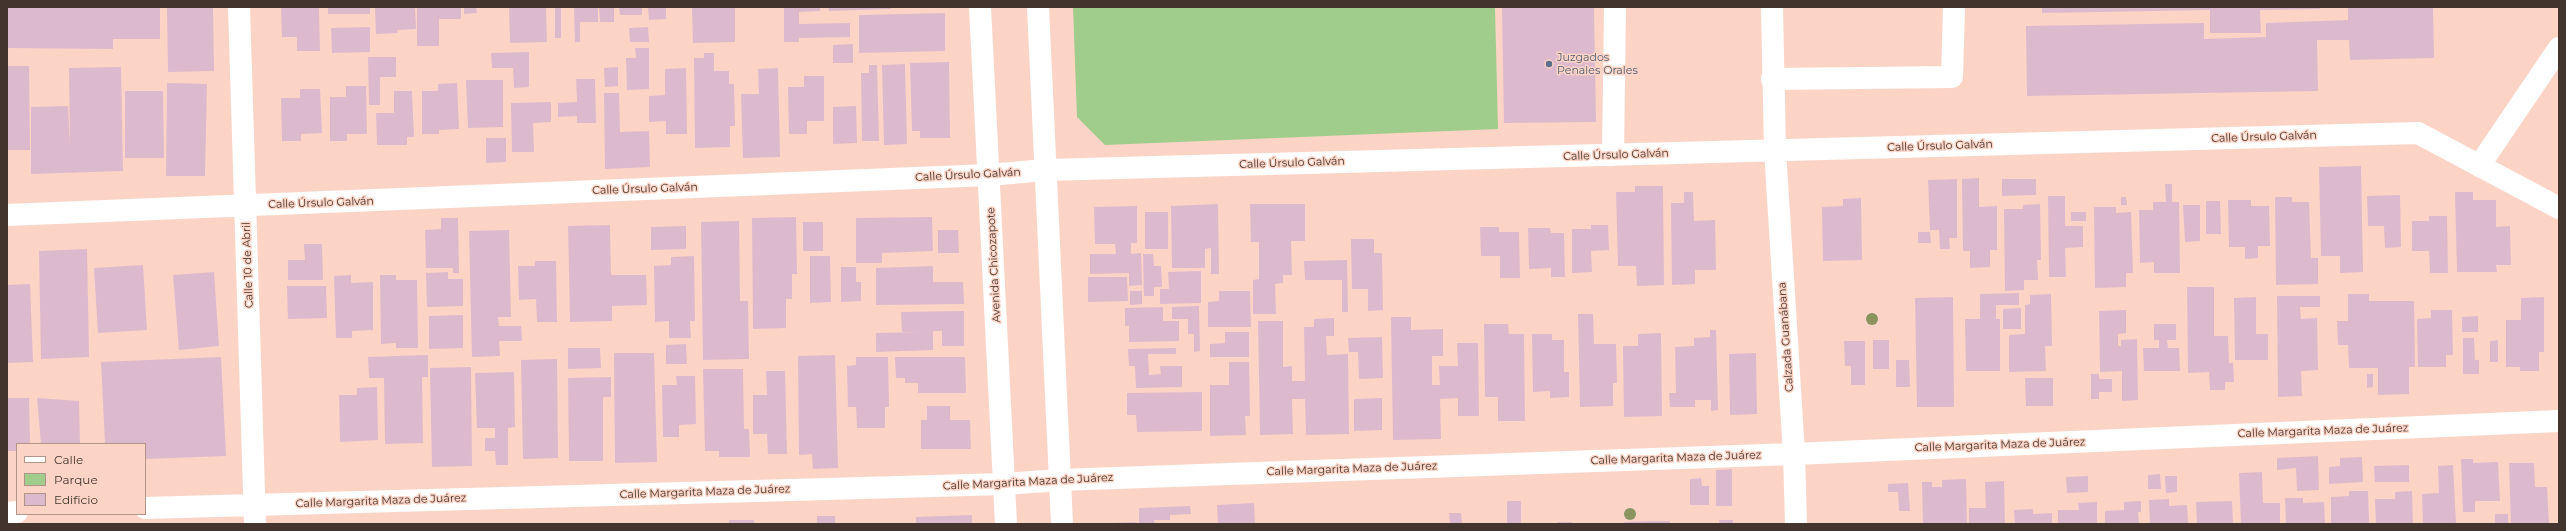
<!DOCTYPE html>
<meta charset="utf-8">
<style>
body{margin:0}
#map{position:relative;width:2566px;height:531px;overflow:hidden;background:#fcd4c6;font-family:Montserrat,sans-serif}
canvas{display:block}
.frame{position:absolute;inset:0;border:8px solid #43342e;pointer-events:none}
.legend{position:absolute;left:16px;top:443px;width:130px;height:72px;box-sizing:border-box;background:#fcd4c6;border:1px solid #b29489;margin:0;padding:5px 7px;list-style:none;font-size:12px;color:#43342e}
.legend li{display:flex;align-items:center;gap:8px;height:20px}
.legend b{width:20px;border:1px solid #b29489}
</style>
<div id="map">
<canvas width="2566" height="531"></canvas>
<div class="frame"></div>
<ul class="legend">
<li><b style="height:5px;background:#fff"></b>Calle</li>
<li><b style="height:11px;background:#a1cd8c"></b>Parque</li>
<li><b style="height:11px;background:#ddb9cd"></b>Edificio</li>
</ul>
</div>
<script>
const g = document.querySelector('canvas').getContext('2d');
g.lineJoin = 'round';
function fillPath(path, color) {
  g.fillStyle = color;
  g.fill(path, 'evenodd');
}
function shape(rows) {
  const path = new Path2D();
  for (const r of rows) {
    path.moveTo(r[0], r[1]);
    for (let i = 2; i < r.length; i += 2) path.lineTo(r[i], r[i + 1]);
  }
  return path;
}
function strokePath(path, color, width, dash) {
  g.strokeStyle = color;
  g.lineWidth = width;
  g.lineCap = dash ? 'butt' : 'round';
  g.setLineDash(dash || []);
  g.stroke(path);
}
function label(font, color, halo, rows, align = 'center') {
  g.font = font + ' Montserrat,sans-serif';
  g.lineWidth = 3;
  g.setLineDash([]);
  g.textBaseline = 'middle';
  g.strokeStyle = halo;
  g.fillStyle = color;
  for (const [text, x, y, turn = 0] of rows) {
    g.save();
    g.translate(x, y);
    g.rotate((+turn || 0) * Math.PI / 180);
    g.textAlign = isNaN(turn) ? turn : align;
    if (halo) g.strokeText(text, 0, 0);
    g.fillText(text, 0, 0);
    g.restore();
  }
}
fillPath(shape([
 [1073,7,1495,7,1498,129,1105,145,1077,117]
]), '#a1cd8c');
fillPath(shape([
 [7,7,160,7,160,39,113,39,113,49,7,48],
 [167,7,213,7,214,71,168,72],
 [281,7,319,7,320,51,297,51,297,37,282,37],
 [328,7,370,7,370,14,328,14],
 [375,7,415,7,416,29,397,30,398,33,376,34],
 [417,7,461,7,461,19,439,19,439,46,417,46],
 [464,7,476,7,477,13,464,14],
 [509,7,546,7,547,42,510,43],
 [555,7,561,7,561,38,555,38],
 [574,7,598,7,598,22,580,22,580,42,575,42],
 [599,7,614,7,614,22,600,22],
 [619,7,642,7,642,15,620,15],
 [648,7,666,7,666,19,649,20],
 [692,7,735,7,735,42,693,43],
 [784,7,820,7,820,11,799,12,799,24,850,23,850,37,799,38,799,42,784,42],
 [828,7,891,7,891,9,829,11],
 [1502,7,1594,7,1596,122,1504,123],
 [2042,7,2320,7,2320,9,2260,10,2261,33,2210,33,2210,10,2042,13],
 [2348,7,2433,7,2434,58,2350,60,2349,40,2317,40,2318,91,2027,96,2026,26,2204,23,2204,39,2266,37,2266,23,2348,20],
 [945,13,945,51,859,53,859,15],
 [370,27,370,52,332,53,331,28],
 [648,27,649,42,630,42,629,28],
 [853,44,853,63,833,63,833,45],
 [635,48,649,48,649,89,627,90,626,58,636,58],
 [529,52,529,87,514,88,513,68,492,68,491,53],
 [704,53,714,53,714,71,729,71,729,84,734,84,735,126,730,126,730,147,695,148,694,58,704,58],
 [368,57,396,57,396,77,380,77,380,105,369,105],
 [949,62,950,138,920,138,920,131,912,131,910,63],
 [905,64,907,144,884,145,882,65],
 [869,65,877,65,879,141,862,141,861,73,869,73],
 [7,66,29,66,30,150,7,150],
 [121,67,123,171,31,174,31,107,68,106,70,146,69,68],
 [618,67,618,86,605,87,604,68],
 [686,68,687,134,666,134,666,121,649,122,649,96,665,95,665,69],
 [778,68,780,157,743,158,741,94,759,94,758,69],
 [804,76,824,76,824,121,807,121,807,134,789,134,788,87,804,87],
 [576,79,595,79,596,123,577,123,577,116,558,117,558,103,577,102],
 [466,80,503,80,503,127,468,128],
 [167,83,207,84,205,176,166,176],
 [457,83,459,129,439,130,439,134,422,134,422,91,438,91,438,84],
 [346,86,366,86,367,134,347,134,347,141,330,141,330,97,346,97],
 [300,89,320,89,322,133,301,134,301,141,282,141,281,98,300,98],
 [125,91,163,91,164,158,125,158],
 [394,91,412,91,414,137,407,137,407,145,377,145,376,113,394,113],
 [604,93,619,93,620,132,649,131,650,167,605,169],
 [551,102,551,122,533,123,534,152,512,152,511,103],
 [856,106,857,143,833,144,833,107],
 [486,138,506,138,506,162,486,163],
 [2361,166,2363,272,2340,273,2340,256,2321,256,2319,167],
 [1979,178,1979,207,1997,206,1997,250,1990,250,1990,267,1970,268,1970,251,1963,251,1962,179],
 [1957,179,1957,238,1949,238,1950,249,1940,249,1939,230,1930,230,1928,180],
 [2002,179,2036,179,2036,195,2002,196],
 [2165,184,2172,184,2172,202,2179,202,2180,273,2154,273,2154,262,2140,263,2139,210,2153,210,2153,202,2166,202],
 [1635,186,1663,186,1664,285,1637,286,1636,266,1618,266,1616,192,1635,192],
 [1684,192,1693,192,1694,221,1715,220,1716,270,1695,270,1695,284,1672,285,1671,203,1684,203],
 [2455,192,2473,192,2473,200,2496,200,2496,227,2510,226,2511,265,2496,265,2497,272,2457,272],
 [2400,195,2401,247,2385,248,2384,226,2368,226,2367,196],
 [2048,196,2065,196,2065,226,2083,226,2083,247,2065,248,2066,277,2049,277],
 [2121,197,2126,197,2127,205,2121,205],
 [2275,197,2292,197,2292,202,2309,202,2311,258,2318,258,2318,284,2276,285],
 [1861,198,1862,260,1823,261,1822,207,1843,206,1843,199],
 [2228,200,2251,200,2251,206,2269,206,2270,246,2258,246,2258,258,2245,259,2245,247,2229,247],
 [2206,201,2220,201,2221,234,2206,234],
 [1218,204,1219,274,1211,274,1211,248,1205,249,1205,268,1172,268,1171,206],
 [1250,204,1305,204,1305,241,1291,241,1292,275,1283,275,1283,283,1275,284,1276,314,1253,314,1253,280,1259,279,1259,242,1251,242],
 [2040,204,2041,260,2037,260,2038,280,2024,280,2024,290,2005,291,2004,209,2023,209,2023,205],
 [2183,205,2200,205,2200,241,2185,242],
 [1137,206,1137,243,1131,243,1131,254,1141,253,1142,285,1129,286,1129,273,1090,274,1090,254,1116,254,1115,244,1095,244,1094,207],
 [2094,207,2116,207,2116,213,2131,212,2133,273,2126,273,2126,287,2095,288],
 [1145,212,1168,212,1168,249,1145,249],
 [2071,212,2086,212,2086,221,2071,221],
 [2429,216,2447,216,2448,273,2430,273,2429,251,2412,251,2412,221,2429,221],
 [796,217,797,274,792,274,792,299,786,299,786,328,753,329,752,218],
 [932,217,933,251,882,253,882,263,856,263,856,218],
 [441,218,458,218,459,273,453,273,453,268,426,268,425,230,441,229],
 [739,221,740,301,748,301,749,359,703,360,701,222],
 [803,222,823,222,823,251,803,251],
 [610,225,611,275,646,275,647,305,612,306,612,321,570,322,568,226],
 [1591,225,1608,225,1609,250,1591,251,1592,272,1572,273,1572,229,1591,229],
 [686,226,686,249,651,250,651,227],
 [1480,227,1499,227,1499,232,1519,232,1520,278,1500,278,1500,256,1481,256],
 [1528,228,1550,228,1551,233,1564,233,1565,277,1551,277,1551,268,1529,269],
 [509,230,511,317,498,317,499,326,521,326,522,341,499,341,500,356,472,357,469,231],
 [938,230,958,230,959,253,938,253],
 [1918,232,1930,232,1931,243,1918,243],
 [1351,239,1374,239,1374,253,1382,253,1383,310,1368,311,1368,289,1352,289],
 [304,244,322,244,323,280,288,280,288,260,305,260],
 [87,249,89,357,41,359,39,251],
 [1143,254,1153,254,1154,266,1161,266,1162,287,1154,287,1154,296,1144,296],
 [694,256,695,321,690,321,691,338,669,338,669,321,655,322,654,266,671,265,671,257],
 [810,256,830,256,831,302,810,303],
 [1347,260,1348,312,1342,312,1342,280,1305,280,1304,261],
 [535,261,556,261,557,322,537,322,536,299,519,300,518,266,535,266],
 [143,265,147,330,98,333,94,268],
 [933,266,933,282,963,282,964,304,876,305,876,268],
 [841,267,856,267,856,282,861,282,861,301,841,302],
 [1201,271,1201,303,1160,304,1160,289,1169,289,1168,272],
 [214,272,219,346,179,350,173,275],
 [448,272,448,279,463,279,463,306,427,307,426,273],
 [351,275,351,283,373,282,373,330,352,331,352,338,336,338,334,276],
 [380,275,396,275,396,280,417,280,418,348,396,348,396,343,381,344],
 [1088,277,1127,277,1128,301,1088,302],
 [30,284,33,362,7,363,7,285],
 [287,286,326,286,327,318,288,319],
 [2187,287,2214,287,2214,336,2228,336,2229,363,2233,363,2234,382,2225,382,2225,390,2210,390,2209,372,2188,373],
 [1130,291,1142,291,1142,304,1130,305],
 [1219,291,1250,291,1251,327,1208,327,1208,302,1219,301],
 [2019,293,2019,305,1996,305,1996,319,2000,319,2000,371,1966,371,1965,319,1980,319,1980,294],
 [2051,294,2052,346,2045,346,2046,371,2009,372,2009,335,2025,334,2025,305,2030,304,2030,295],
 [2348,294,2369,294,2369,301,2414,301,2415,367,2409,367,2409,394,2378,395,2378,368,2349,368,2348,345,2338,345,2337,321,2348,321],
 [2277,296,2320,296,2320,307,2300,307,2301,319,2317,318,2318,370,2301,371,2302,396,2278,397],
 [1953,297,1954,407,1917,407,1915,298],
 [2256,297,2256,334,2268,334,2268,360,2235,360,2234,298],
 [2544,297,2544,352,2539,352,2539,371,2520,371,2520,367,2506,367,2506,320,2521,320,2521,298],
 [1199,306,1200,351,1194,352,1194,334,1188,334,1188,319,1172,319,1172,307],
 [1163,307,1163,321,1179,321,1179,341,1129,342,1129,326,1125,326,1125,308],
 [2021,308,2021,329,2003,329,2003,309],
 [2126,310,2126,333,2118,334,2118,346,2121,346,2121,340,2137,339,2138,400,2122,401,2122,371,2100,372,2099,311],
 [2431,310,2452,310,2453,355,2446,355,2446,367,2418,367,2417,319,2431,318],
 [964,311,964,346,942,346,942,331,933,331,933,350,876,352,876,333,920,332,902,332,901,312],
 [1578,314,1593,314,1594,344,1616,344,1617,383,1613,383,1613,406,1580,407],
 [463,315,463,348,429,349,429,316],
 [2478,316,2478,332,2462,332,2462,317],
 [1391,317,1411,317,1411,330,1443,329,1443,356,1432,356,1432,385,1440,385,1439,366,1458,366,1457,343,1478,343,1479,416,1458,416,1458,398,1440,399,1441,439,1393,440],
 [1334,318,1334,336,1326,336,1327,355,1348,354,1349,434,1306,435,1305,399,1292,399,1293,434,1260,435,1258,321,1283,321,1283,367,1292,366,1292,381,1305,381,1304,327,1314,327,1314,319],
 [1484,324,1508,324,1509,334,1524,334,1525,421,1498,421,1498,397,1485,397],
 [2154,324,2176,324,2176,340,2167,340,2168,348,2179,348,2180,371,2144,371,2143,348,2159,348,2159,340,2154,340],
 [1710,330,1716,330,1718,410,1711,411,1711,400,1695,400,1695,407,1670,407,1669,393,1676,393,1675,347,1694,346,1694,338,1710,337],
 [1225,332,1249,332,1249,357,1210,357,1210,344,1225,343],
 [1661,333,1662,416,1624,417,1623,346,1638,346,1638,334],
 [1532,334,1552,334,1552,340,1564,340,1564,372,1569,372,1569,397,1550,398,1550,391,1533,392],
 [1382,337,1383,378,1359,379,1358,352,1349,352,1348,338],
 [2463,338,2474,338,2475,360,2479,360,2479,374,2463,374],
 [1873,340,1889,340,1889,369,1873,369],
 [2498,340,2498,362,2490,362,2490,341],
 [1844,341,1865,341,1865,385,1851,385,1851,366,1845,366],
 [686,344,687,364,666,364,666,345],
 [568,348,600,348,601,368,568,369],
 [1176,348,1176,354,1148,354,1149,375,1161,374,1160,366,1182,366,1182,387,1136,388,1135,366,1129,366,1128,349],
 [614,353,654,353,657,462,615,463],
 [1756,353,1757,414,1730,415,1729,354],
 [428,355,428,377,422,377,423,443,385,444,384,378,369,378,368,357],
 [835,355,838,468,813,469,812,454,799,455,798,356],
 [221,357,226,456,145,459,145,444,105,444,101,362],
 [856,357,888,357,889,407,885,407,885,428,857,428,856,407,848,407,847,366,856,365],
 [895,357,965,357,966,393,918,393,918,383,905,383,905,378,896,378],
 [557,359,558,458,523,459,521,360],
 [1896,360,1909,360,1910,387,1896,387],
 [1229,362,1249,362,1250,416,1245,416,1246,435,1210,436,1210,385,1229,385],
 [471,367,472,466,432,467,430,368],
 [703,369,743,369,744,429,749,429,750,457,719,457,719,451,705,451],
 [766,371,785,371,787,454,768,454,767,434,753,434,753,395,767,395],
 [514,372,515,427,508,428,508,465,496,465,495,451,485,451,485,438,495,438,495,428,477,428,475,373],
 [2091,374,2099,374,2099,379,2112,379,2112,392,2099,392,2099,399,2091,399],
 [2367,374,2373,374,2373,387,2367,388],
 [676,376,695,376,696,424,679,425,679,437,663,437,662,385,677,385],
 [611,377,611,397,603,397,603,461,569,461,568,378],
 [2025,378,2053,378,2053,406,2026,406],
 [377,387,378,440,340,442,339,395,357,395,357,388],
 [1202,392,1202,431,1137,432,1136,415,1127,415,1127,393],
 [7,398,29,398,30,444,17,444,17,451,7,451],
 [37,398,79,401,80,444,41,444],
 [1382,398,1382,430,1354,431,1354,399],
 [927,406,950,406,950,420,970,420,971,449,921,449,921,420,927,420],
 [2318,456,2319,490,2297,491,2296,468,2277,470,2277,458],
 [2362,457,2363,482,2329,484,2329,467,2340,466,2340,458],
 [2461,459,2473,459,2473,463,2498,462,2500,501,2475,501,2475,512,2463,512],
 [2509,463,2534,463,2535,487,2547,487,2549,524,2511,524],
 [2409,465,2409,482,2375,482,2374,466],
 [2453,465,2456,524,2423,524,2422,494,2439,493,2438,466],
 [1732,469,1732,506,1716,506,1716,470],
 [2262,472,2263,503,2280,503,2280,524,2241,524,2239,473],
 [2160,474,2161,489,2148,489,2148,475],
 [2088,476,2088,492,2067,493,2066,477],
 [2165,476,2177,476,2177,492,2166,493],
 [1701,478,1702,486,1709,486,1709,505,1690,505,1690,479],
 [1966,479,1967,524,1923,524,1922,482,1932,482,1932,487,1942,487,1942,480],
 [2004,481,2005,524,1969,524,1969,508,1986,508,1985,482],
 [1908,483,1910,511,1899,511,1898,492,1888,492,1888,484],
 [2349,491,2368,491,2369,524,2331,524,2331,497,2349,496],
 [2412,491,2413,524,2376,524,2375,499,2395,499,2395,492],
 [2285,498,2303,498,2303,503,2324,502,2325,524,2286,524],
 [2169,499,2169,506,2187,505,2188,524,2150,524,2149,500],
 [1507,501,1521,501,1521,524,1507,524],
 [2141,501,2141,512,2138,512,2139,524,2105,524,2105,511,2124,510,2124,502],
 [2232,501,2233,524,2197,524,2196,502],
 [2097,502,2097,524,2058,524,2058,510,2079,510,2078,503],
 [1254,503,1255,524,1218,524,1217,505],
 [1190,506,1191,514,1170,515,1170,520,1154,520,1155,524,1139,524,1139,508],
 [2033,509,2033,514,2052,513,2052,524,2015,524,2014,510],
 [1449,513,1461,513,1462,524,1450,524],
 [2495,514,2508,514,2508,524,2495,524],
 [972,515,972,524,916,524,916,517],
 [817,516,835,516,835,524,817,524],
 [729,520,754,520,754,524,729,524],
 [1719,520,1733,520,1733,524,1720,524],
 [1650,521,1670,521,1670,524,1624,524,1624,522],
 [1136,522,1136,524,1107,524,1107,523],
 [1558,522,1572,522,1572,524,1558,524]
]), '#ddb9cd');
strokePath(shape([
 [239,7,255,524],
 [1772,7,1775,150,1794,454,1796,524],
 [1772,79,1952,77,1954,7],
 [1613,155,1615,7],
 [2479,166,2559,48],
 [7,215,989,175,1045,170,2418,133,2559,208],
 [145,508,1005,484,1060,480,1794,454,2559,421],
 [7,513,17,512]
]), '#fff', 22);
strokePath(shape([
 [980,7,1006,524],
 [1038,7,1062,524]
]), '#fff', 22);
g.fillStyle = '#8b9361';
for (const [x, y] of [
 [1872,319],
 [1630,514]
]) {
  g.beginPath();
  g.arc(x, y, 6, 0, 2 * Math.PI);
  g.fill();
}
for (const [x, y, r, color] of [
 [1549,64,4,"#5c6f8a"]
]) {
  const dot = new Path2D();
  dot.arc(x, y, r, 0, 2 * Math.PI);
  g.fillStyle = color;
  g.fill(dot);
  strokePath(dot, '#fcd4c6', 1.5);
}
label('11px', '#4e5e75', '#fcd4c6', [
 ["Juzgados",1557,58],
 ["Penales Orales",1557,71]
], 'left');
label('11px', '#43342e', '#fcd4c6', [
 ["Calle Úrsulo Galván",2264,137,-2],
 ["Calle Úrsulo Galván",1940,146,-2],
 ["Calle Úrsulo Galván",1616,155,-2],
 ["Calle Úrsulo Galván",1292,163,-2],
 ["Calle Úrsulo Galván",968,175,-3],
 ["Calle Úrsulo Galván",645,189,-2],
 ["Calle Úrsulo Galván",321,203,-2],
 ["Calle 10 de Abril",248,265,-92],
 ["Avenida Chicozapote",994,265,-93],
 ["Calzada Guanábana",1786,337,-94],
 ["Calle Margarita Maza de Juárez",2323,431,-2],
 ["Calle Margarita Maza de Juárez",2000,445,-2],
 ["Calle Margarita Maza de Juárez",1676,458,-2],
 ["Calle Margarita Maza de Juárez",1352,469,-2],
 ["Calle Margarita Maza de Juárez",1028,482,-3],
 ["Calle Margarita Maza de Juárez",705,492,-2],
 ["Calle Margarita Maza de Juárez",381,501,-2]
]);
</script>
